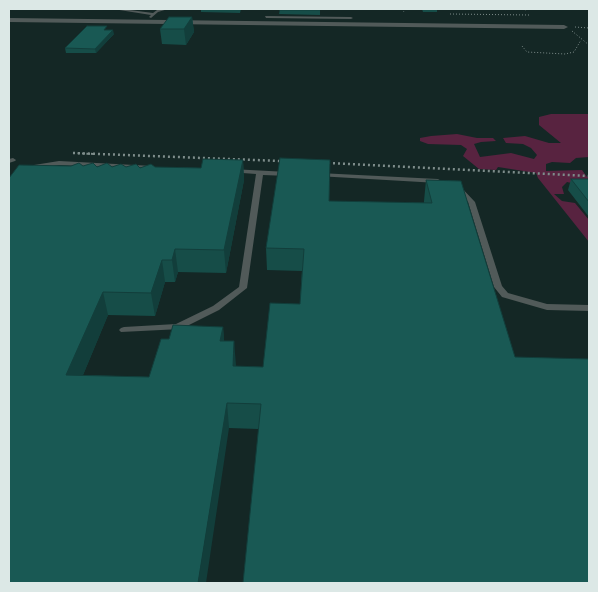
<!DOCTYPE html>
<style>
body{margin:0}
#map{position:relative;width:598px;height:592px;overflow:hidden;background:#142725;font-family:Roboto,sans-serif}
canvas{display:block}
.frame{position:absolute;inset:0;border:10px solid #dce8e6;pointer-events:none}
</style>
<div id="map">
<canvas width="598" height="592"></canvas>
<div class="frame"></div>
</div>
<script>
const g = document.querySelector('canvas').getContext('2d');
g.lineJoin = 'round';
function fillPath(path, color) {
  g.fillStyle = color;
  g.fill(path, 'evenodd');
}
function shape(rows) {
  const path = new Path2D();
  for (const r of rows) {
    path.moveTo(r[0], r[1]);
    for (let i = 2; i < r.length; i += 2) path.lineTo(r[i], r[i + 1]);
  }
  return path;
}
function strokePath(path, color, width, dash) {
  g.strokeStyle = color;
  g.lineWidth = width;
  g.lineCap = dash ? 'butt' : 'round';
  g.setLineDash(dash || []);
  g.stroke(path);
}
fillPath(shape([
 [551,114,589,114,589,157,576,158,570,163,552,162,546,164,546,171,582,170,587,177,589,177,589,187,567,182,562,187,564,194,554,194,562,201,575,203,589,220,589,242,538,178,536,173,498,167,496,170,479,169,463,156,467,149,461,145,428,144,420,141,420,138,431,136,457,134,477,138,493,138,496,141,481,142,474,144,480,157,511,153,534,159,537,155,531,148,523,144,506,143,503,138,525,136,549,143,561,143,539,125,539,117]
]), '#582340');
strokePath(shape([
 [402,9,404,12],
 [525,10,527,9],
 [450,14,529,15],
 [575,27,589,28],
 [572,31,589,45],
 [522,46,527,52,565,54,574,52,581,40]
]), '#7e8d8b', 1, [1, 2]);
strokePath(shape([
 [73,153,94,154]
]), '#7e8d8b', 2, [2, 2.5]);
strokePath(shape([
 [73,153,281,161],
 [328,163,589,176]
]), '#7e8d8b', 2.5, [2, 3]);
fillPath(shape([
 [113,9,122,9,153,13,157,10,168,9,158,12,151,18,149,17,151,15,113,9],
 [265,16,351,17,353,18,351,19,266,18,265,16],
 [13,158,16,160,15,161,9,163,9,159,13,158],
 [59,161,153,166,156,168,153,170,59,165,34,169,31,167,34,165,59,161],
 [231,169,288,172,291,174,288,176,263,175,247,288,219,310,181,329,121,332,119,330,121,328,124,327,176,324,213,306,239,287,256,174,229,172,228,171,231,169],
 [319,173,438,179,441,181,438,183,317,176,316,175,319,173],
 [456,183,458,184,475,202,502,286,508,293,547,304,589,305,589,311,547,310,502,297,494,287,468,202,453,185,456,183]
]), '#515a59');
fillPath(shape([
 [9,18,564,25,568,27,564,29,9,22,9,18]
]), '#515a59');
fillPath(shape([
 [201,9,241,9,240,13,201,12],
 [280,9,320,9,320,15,279,14],
 [422,9,437,9,437,12,423,12],
 [192,17,194,32,186,45,162,44,160,29],
 [107,30,114,34,96,53,66,53,65,48],
 [243,160,244,180,226,273,178,272,175,282,165,282,155,316,108,315,83,375,149,377,169,339,223,327,224,341,236,366,263,367,300,304,302,271,267,270,266,248,329,201,424,203,424,201,426,180,461,181,258,429,229,428,9,583,83,166,201,168],
 [571,179,589,179,589,217,568,190]
]), '#164d48');
fillPath(shape([
 [192,17,194,32,186,45,184,29],
 [113,30,114,34,96,53,95,49],
 [243,160,244,180,226,273,224,250],
 [175,249,178,272,175,282,172,260],
 [162,260,165,282,155,316,151,293],
 [103,292,108,315,73,399,66,375],
 [223,327,225,351,220,341],
 [234,341,236,365,235,390,233,366],
 [227,403,229,428,206,583,198,583]
]), '#123e3b');
const building = shape([
 [280,9,320,9,320,10,279,10,280,9],
 [169,17,192,17,184,29,160,29,169,17],
 [87,26,107,26,104,30,113,30,95,49,65,48,87,26],
 [280,158,330,160,329,201,432,203,426,180,461,181,515,357,589,359,589,583,243,583,261,404,227,403,198,583,9,583,9,178,19,165,71,166,79,163,83,166,93,163,97,167,107,163,112,167,121,164,126,167,136,164,140,168,151,164,155,167,201,168,203,159,243,160,224,250,175,249,172,260,162,260,151,293,103,292,66,375,149,377,161,339,169,339,173,325,223,327,220,341,234,341,233,366,263,367,270,303,300,304,304,249,266,248,280,158],
 [571,179,589,179,589,202,571,179]
]);
fillPath(building, '#195954');
strokePath(building, '#123e3b', 1);
</script>
